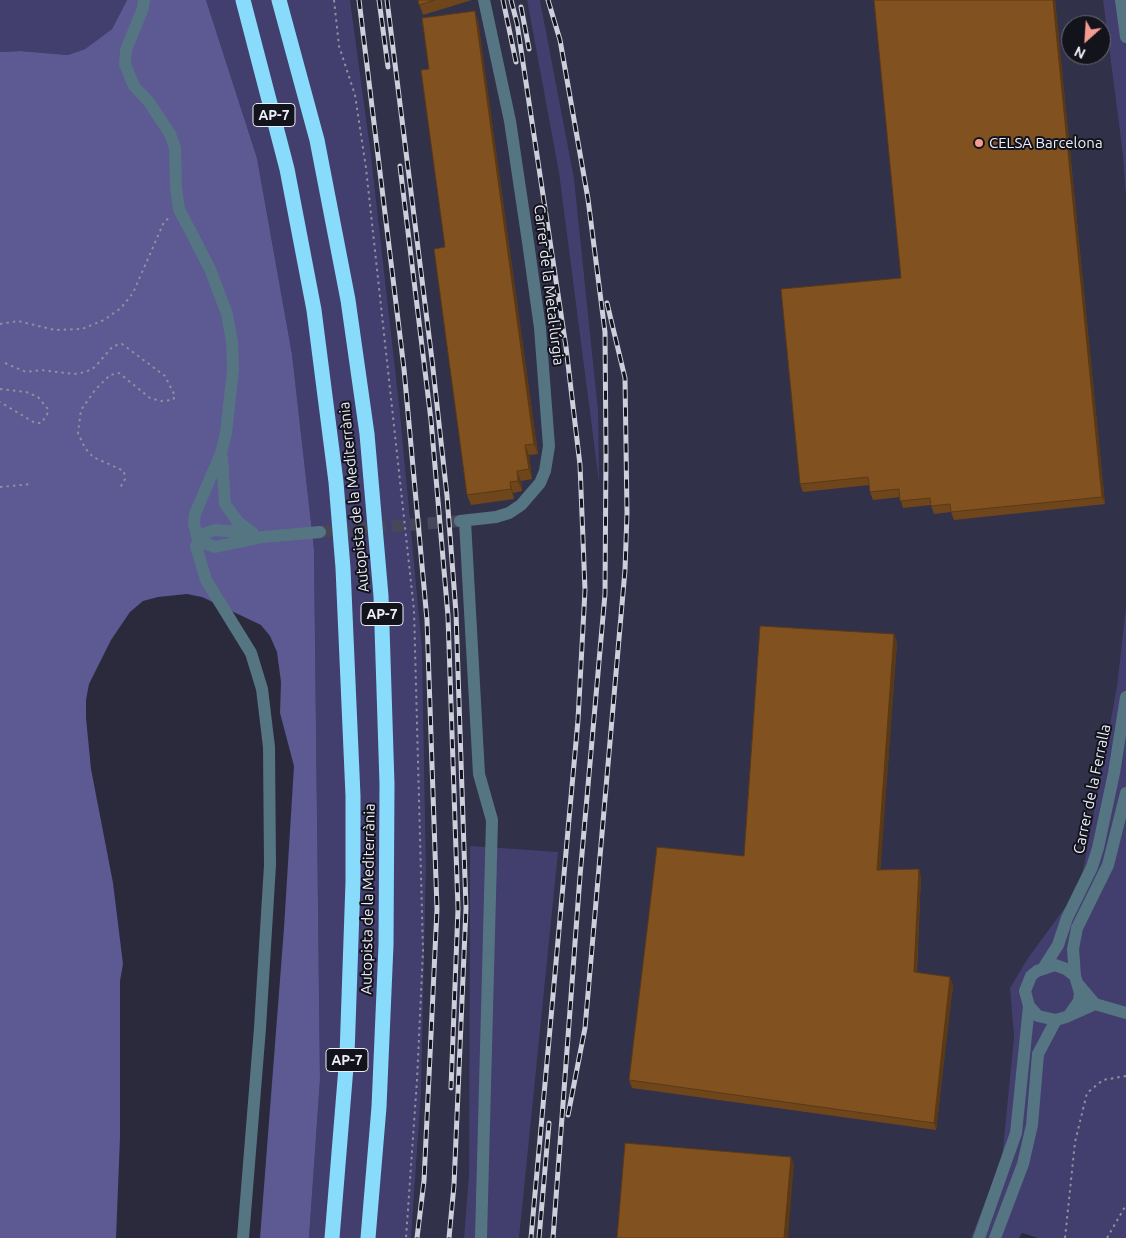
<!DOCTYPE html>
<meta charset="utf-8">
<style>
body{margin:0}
#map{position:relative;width:1126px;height:1238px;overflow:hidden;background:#2a2a3c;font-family:Ubuntu,sans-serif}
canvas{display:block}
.north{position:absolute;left:1061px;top:15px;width:50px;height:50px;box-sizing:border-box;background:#13131c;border:1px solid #6b6b75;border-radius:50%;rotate:206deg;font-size:14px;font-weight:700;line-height:20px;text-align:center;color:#eeeefb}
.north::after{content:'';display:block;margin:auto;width:18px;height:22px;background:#f59c91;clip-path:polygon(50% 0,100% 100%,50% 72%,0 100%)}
</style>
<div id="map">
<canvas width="1126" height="1238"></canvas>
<div class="north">N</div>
</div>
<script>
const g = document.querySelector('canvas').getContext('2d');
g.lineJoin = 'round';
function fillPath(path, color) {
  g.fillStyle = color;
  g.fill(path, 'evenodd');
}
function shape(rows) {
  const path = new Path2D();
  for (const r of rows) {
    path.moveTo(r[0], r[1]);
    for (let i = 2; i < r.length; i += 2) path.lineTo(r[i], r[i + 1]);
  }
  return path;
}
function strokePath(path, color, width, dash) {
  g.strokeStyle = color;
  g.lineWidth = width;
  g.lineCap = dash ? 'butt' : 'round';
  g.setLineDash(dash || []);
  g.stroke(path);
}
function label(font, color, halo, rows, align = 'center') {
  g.font = font + ' Ubuntu,sans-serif';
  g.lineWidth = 4;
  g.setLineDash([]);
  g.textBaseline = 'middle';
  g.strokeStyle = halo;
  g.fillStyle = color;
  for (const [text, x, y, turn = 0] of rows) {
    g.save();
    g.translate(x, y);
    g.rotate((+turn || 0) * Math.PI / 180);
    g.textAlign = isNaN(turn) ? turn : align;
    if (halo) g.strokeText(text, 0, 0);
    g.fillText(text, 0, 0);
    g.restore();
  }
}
fillPath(shape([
 [350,0,527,0,559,173,598,477,598,410,574,178,540,0,1103,0,1123,156,1126,200,1126,606,1117,686,1080,887,1028,958,1010,988,1014,1037,1002,1158,971,1238,519,1238,520,1224,470,846,469,1173,464,1238,411,1238,421,1094,426,868,422,647,400,413,371,155],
 [1071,25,1101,25,1101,55,1071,55]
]), '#31314a');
fillPath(shape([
 [0,0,127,0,112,29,85,49,68,55,20,51,0,52],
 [206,0,350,0,371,155,400,413,422,647,426,868,421,1094,411,1238,309,1238,320,1080,314,549,292,354,257,158],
 [527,0,540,0,574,178,598,410,599,483,559,173],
 [1103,0,1126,0,1126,200,1123,156],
 [1126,606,1126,1238,1038,1238,1022,1233,1019,1238,971,1238,1002,1158,1014,1037,1010,988,1028,958,1080,887,1117,686],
 [470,846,558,852,519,1238,464,1238,469,1173]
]), '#423f6e');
fillPath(shape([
 [127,0,206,0,257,158,292,354,314,549,320,1080,309,1238,260,1238,284,928,294,766,280,713,281,682,277,652,270,636,261,625,202,597,187,594,158,597,143,601,130,612,111,640,89,684,86,700,86,718,91,769,113,883,123,964,120,981,120,1138,116,1238,0,1238,0,52,20,51,68,55,85,49,112,29]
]), '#5c5993');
strokePath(shape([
 [320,532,460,521]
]), '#474759', 12, [12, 6]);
strokePath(shape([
 [334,0,339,46,355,95,366,168,414,610,423,951,417,1080,406,1238],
 [0,324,18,321,55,330,82,329,104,320,121,308,133,293,164,222,170,217],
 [5,363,26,372,41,370,74,374,86,372,95,367,113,346,122,344,165,376,175,396,173,400,161,401,150,398,119,373,110,375,95,390,81,410,78,433,85,448,93,457,124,471,125,479,120,488],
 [0,389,26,392,38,397,48,409,47,415,41,423,35,423,0,402],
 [0,487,31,484],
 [1065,1238,1075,1142,1087,1093,1103,1080,1126,1076],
 [1107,1238,1126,1205]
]), '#8f8f9e', 2, [2.5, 4]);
strokePath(shape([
 [144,0,143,8,126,50,125,64,134,86,149,102,170,134,175,148,176,187,179,209,210,269,227,314,232,342,233,370,226,433,221,453,195,514,194,524,197,537,204,543,215,547,263,537,320,532],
 [1121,0,1126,37],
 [222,458,225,504,238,522,253,533],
 [460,521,496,517,509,513,521,505,540,483,545,471,549,446,540,328,528,242,510,121,484,0],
 [465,521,479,774,492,820,481,1238],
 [1044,967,1058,945,1067,918,1092,867,1098,848,1114,773,1126,697],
 [1075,976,1073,949,1077,928,1108,865,1126,793],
 [1079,985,1095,1004,1126,1013],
 [1070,1014,1079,1001,1080,993,1075,976,1066,969,1055,965,1037,971,1031,976,1025,991,1029,1006,1038,1016,1056,1020,1066,1017,1095,1004],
 [243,1238,260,1028,270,865,269,747,262,689,251,653,206,580,196,546,206,533,214,530,252,533],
 [979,1238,1016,1133,1029,1006],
 [995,1238,1023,1164,1032,1125,1038,1054,1056,1020]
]), '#567582', 12);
strokePath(shape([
 [243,0,287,169,314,310,336,482,343,568,353,796,353,882,347,1055,332,1238],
 [279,0,317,140,348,300,367,434,381,596,387,784,386,945,379,1107,368,1238]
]), '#89dbfb', 15);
const rail = shape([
 [359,0,404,369,427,620,437,909,424,1181,417,1238],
 [379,0,388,67],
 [387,0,432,360,447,496,456,613,466,908,454,1185,449,1238],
 [503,0,516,62],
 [511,0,517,23,566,347,580,465,585,590,578,720,531,1238],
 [548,0,560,40,588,199,605,332,606,453,605,594,580,876,553,1238],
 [521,7,529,49],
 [400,166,431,420,448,616,458,909,451,1088],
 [568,1115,585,1028,625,570,627,513,625,378,607,303],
 [539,1238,549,1123]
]);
strokePath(rail, '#cecedc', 5);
strokePath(rail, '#13131c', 3, [9]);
fillPath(shape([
 [418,0,472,0,423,15],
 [1055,0,1105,504,954,520,951,512,934,514,931,505,903,508,900,497,873,500,870,492,869,485,803,492,800,484,901,278],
 [478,21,538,454,529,455,532,479,521,481,522,491,513,493,514,499,471,505,467,495,429,69],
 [897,642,880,870,921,876,917,973,953,985,936,1130,632,1088,629,1080,744,856]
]), '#6f461b');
fillPath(shape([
 [1053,0,1055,0,1105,504,1102,497],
 [475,11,478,21,538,454,534,444],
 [525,445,529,455,532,479,529,469],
 [517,471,521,481,522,491,518,481],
 [510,482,513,493,514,499,511,489],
 [894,634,897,642,880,878,877,870],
 [919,869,921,876,916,980,914,972],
 [950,977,953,985,936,1130,934,1123],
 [791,1157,794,1165,788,1238,784,1238]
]), '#5a3916');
const building = shape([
 [418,0,435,0,419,5,418,0],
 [874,0,1053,0,1102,497,951,512,950,504,931,506,930,498,900,501,899,489,870,492,868,477,800,484,781,289,901,278,874,0],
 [475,11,534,444,525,445,529,469,517,471,518,481,510,482,511,489,467,495,434,249,445,247,421,70,429,69,422,18,475,11],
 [760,626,894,634,877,870,919,869,914,972,950,977,934,1123,629,1080,657,847,744,856,760,626],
 [625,1143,791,1157,784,1238,617,1238,625,1143]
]);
fillPath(building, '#81511f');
strokePath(building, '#5a3916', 1);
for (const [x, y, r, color] of [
 [979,143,5,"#f59c91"]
]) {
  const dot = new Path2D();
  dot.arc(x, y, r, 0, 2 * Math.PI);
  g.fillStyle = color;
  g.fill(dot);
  strokePath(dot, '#13131c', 2);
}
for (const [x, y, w] of [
 [274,115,42],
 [382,614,42],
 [347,1060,42]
]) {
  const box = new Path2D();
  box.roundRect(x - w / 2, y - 11.5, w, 23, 4);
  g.fillStyle = '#13131c';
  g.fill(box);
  strokePath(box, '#eeeefb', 1);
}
label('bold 14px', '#eeeefb', null, [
 ["AP-7",274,115],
 ["AP-7",382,614],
 ["AP-7",347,1060]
]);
label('15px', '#eeeefb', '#13131c', [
 ["CELSA Barcelona",989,143]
], 'left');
label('15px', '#eeeefb', '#13131c', [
 ["Carrer de la Metal·lúrgia",549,285,83],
 ["Autopista de la Mediterrània",354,497,-96],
 ["Carrer de la Ferralla",1092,789,-78],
 ["Autopista de la Mediterrània",368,899,-89]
]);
</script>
